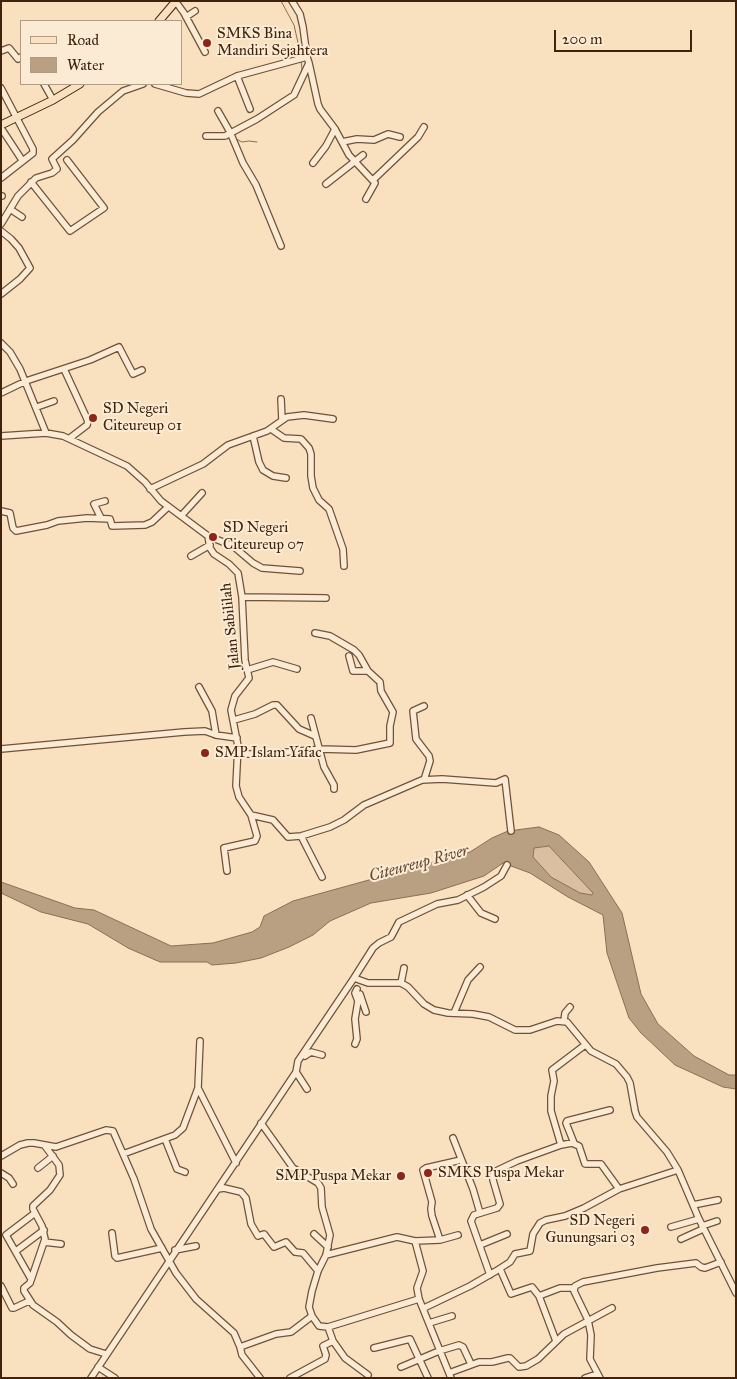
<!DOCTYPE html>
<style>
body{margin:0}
#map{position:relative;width:737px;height:1379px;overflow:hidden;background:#f9e0be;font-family:"IM FELL Great Primer",serif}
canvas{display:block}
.frame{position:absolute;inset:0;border:2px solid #41230d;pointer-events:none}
.legend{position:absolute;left:20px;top:20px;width:162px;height:65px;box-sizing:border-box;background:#fbebd5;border:1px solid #b19b85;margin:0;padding:6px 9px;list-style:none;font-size:15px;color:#41230d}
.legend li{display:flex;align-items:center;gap:10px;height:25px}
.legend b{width:25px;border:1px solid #b19b85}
.scale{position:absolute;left:554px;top:30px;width:138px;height:22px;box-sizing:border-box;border:2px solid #41230d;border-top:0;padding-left:6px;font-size:15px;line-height:18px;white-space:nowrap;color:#41230d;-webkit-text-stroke:4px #fbebd5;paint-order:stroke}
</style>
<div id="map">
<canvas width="737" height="1379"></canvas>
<div class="frame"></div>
<ul class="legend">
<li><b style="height:6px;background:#f9e0be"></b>Road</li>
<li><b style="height:14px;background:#baa082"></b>Water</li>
</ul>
<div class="scale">200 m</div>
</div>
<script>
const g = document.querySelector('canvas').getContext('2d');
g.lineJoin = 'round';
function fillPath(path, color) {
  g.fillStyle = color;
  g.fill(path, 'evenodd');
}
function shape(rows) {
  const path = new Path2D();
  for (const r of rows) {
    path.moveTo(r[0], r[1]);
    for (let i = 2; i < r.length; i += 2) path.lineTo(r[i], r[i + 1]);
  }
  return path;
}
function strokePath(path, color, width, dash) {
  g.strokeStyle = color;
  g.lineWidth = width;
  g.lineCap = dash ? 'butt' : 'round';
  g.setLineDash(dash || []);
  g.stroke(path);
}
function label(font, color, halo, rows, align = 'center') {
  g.font = font + ' "IM FELL Great Primer",serif';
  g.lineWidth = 4;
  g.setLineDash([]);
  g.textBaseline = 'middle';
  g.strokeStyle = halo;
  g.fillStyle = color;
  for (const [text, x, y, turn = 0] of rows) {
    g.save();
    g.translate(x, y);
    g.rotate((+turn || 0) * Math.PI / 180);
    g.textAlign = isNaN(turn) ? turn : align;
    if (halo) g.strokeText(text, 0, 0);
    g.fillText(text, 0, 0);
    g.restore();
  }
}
fillPath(shape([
 [549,846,593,893,592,895,580,893,551,877,533,857,534,848]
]), '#dac0a0');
const water = shape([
 [539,827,559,835,589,862,622,913,641,994,658,1024,694,1056,729,1075,736,1075,736,1089,723,1087,675,1065,641,1033,629,1018,607,953,603,915,568,897,530,873,503,863,484,876,431,893,371,903,330,921,313,935,289,947,261,958,236,963,212,965,207,962,160,962,128,948,88,924,41,912,1,893,1,882,75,908,94,910,171,946,213,943,252,932,260,927,264,916,293,901,470,852,492,838,508,831,539,827],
 [549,846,593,893,592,895,580,893,551,877,533,857,534,848,549,846]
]);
fillPath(water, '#baa082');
strokePath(water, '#8a6e53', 1);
strokePath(shape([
 [281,1,294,25,301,56],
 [298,81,302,70,301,60],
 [236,139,242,142,249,141,257,142]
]), '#8a6e53', 1);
const minor = shape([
 [176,2,184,13,205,52],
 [186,17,195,11],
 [1,51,9,48,18,59,21,57],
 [309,63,318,104,320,109,335,129,349,155,375,183,366,199],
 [237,76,250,109],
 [44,84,53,100],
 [155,84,186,93,199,94,237,76,307,57],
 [1,88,33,149,33,153,1,178],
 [218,111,230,132,243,163,256,185,281,246],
 [1,128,22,160],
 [206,136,225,136,257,119,294,95,309,63,307,57,303,27,300,14,292,1],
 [342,142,357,139,374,140,388,134,400,137],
 [313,163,326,146,335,129],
 [373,180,418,137,424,127],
 [31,182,70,231,104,208,67,160],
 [326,184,363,155],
 [1,196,2,196],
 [10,209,22,217],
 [1,224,18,196,36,178,52,173,57,169,52,159,73,140,98,112,123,91,143,84],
 [1,231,11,239,19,248,30,268,20,279,1,294],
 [1,343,10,352,20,369,46,433],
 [64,369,88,421,87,425,70,438],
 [1,393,26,381,90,360,119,347,133,374,142,370],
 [281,399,282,420],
 [37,407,54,401],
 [271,429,284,438,301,439,309,448,311,454,311,476,313,488,319,500,329,509,343,549,344,566],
 [1,436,46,433,63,436,127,466,145,482,161,501,208,536,210,548,214,554,229,564,238,573,242,597,245,660,249,678,235,696,231,710,238,746,236,786,239,797,251,815,273,820,288,837,301,836,330,827,344,820,364,805,422,780,442,779,496,783,505,779,511,831],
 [253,436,259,462,263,470,273,476,286,478],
 [150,489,203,464,228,445,267,431,287,417,304,415,333,419],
 [1,511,10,513,13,528,16,531,47,525,58,521,87,518,110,519,112,526,145,525,152,522,168,507],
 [181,516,202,493],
 [101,518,94,504,105,501],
 [208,536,233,546,253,563,262,568,300,571],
 [191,556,210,545],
 [242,597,326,598],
 [349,656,353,671,368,671],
 [247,670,273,662,297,669],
 [199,687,212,711,216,735],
 [424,706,413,711,416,739,429,756,430,761,424,780],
 [311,718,324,767,334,785,334,789],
 [234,720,255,714,273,705,277,705,299,729,315,736],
 [1,749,184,732,205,731,216,735,237,738],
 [237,754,267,754,320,749,356,750,390,743,390,726,393,712,381,691,380,682,368,671,359,655,354,650,330,636,315,633],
 [301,836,322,877],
 [227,871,224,848,255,841,257,836,251,815],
 [467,895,481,913,495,919],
 [354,978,373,948,379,943,391,937,399,922,437,904,458,900,484,887,501,876,507,865],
 [401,983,404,968],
 [360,994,366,1012],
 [454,1013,468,980,480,967],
 [564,1021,565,1013,570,1007],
 [355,1044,357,1039,355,1019,358,1001,355,993,357,989],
 [305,1056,311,1052,322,1055],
 [296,1072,307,1089],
 [198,1088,236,1163],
 [261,1123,293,1168,318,1183,321,1188,322,1207,330,1235,326,1255,318,1271,312,1291,309,1307,312,1316],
 [453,1138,473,1189,480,1213],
 [165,1139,177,1169,185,1172],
 [574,1143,566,1123,567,1121,610,1110],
 [561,1145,551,1111,551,1096,554,1081,552,1070,585,1045],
 [45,1146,59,1165,60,1175,50,1190,33,1206,33,1209,42,1226,45,1239,30,1283,24,1288,24,1291,33,1305,57,1322,71,1335,90,1349,106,1354],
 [123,1154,175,1135,183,1128,198,1088,200,1041],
 [1,1156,20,1145,28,1143,34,1143,56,1147,106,1130,113,1131,134,1179,151,1229,176,1273,196,1299,234,1333,240,1347,242,1355,260,1378],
 [38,1168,53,1156],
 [1,1173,9,1178,13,1184],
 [218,1189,224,1188,241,1192,246,1198,251,1224,258,1236,264,1234,274,1247,286,1242,295,1252,303,1253,318,1271],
 [693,1205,718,1200],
 [702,1226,717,1221],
 [671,1227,699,1219],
 [112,1233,115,1256,117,1258,162,1248],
 [314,1234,328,1247],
 [681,1239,703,1229],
 [440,1240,432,1216,431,1209,432,1202,423,1170,426,1168,461,1160],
 [415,1241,423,1271,417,1288,419,1299],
 [44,1242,61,1244],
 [480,1245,507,1234],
 [175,1250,196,1246],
 [16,1251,44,1230],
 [326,1255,397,1237,415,1241,440,1240,458,1235],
 [500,1269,511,1294,532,1287,539,1296,560,1288,574,1288],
 [490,1275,471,1221,474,1215,497,1208,500,1204,493,1180,493,1175,496,1171,517,1161,561,1145,572,1143,579,1146,585,1164,601,1164,619,1189,678,1170],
 [31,1279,6,1235,35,1213],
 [1,1286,12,1308,14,1308,29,1301],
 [539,1296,556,1341],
 [424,1308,470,1286,496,1271,510,1262,515,1254,530,1251,533,1234,540,1223,546,1220,565,1216,584,1208,619,1189],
 [429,1323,452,1316],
 [333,1341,345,1358,368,1375],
 [240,1347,276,1334,291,1332,312,1316,319,1326,328,1327,419,1299,451,1378],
 [374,1348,410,1339,428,1378],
 [98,1367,115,1378],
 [401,1367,439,1351,459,1345,463,1347,471,1364],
 [449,1373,479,1362,492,1362,508,1358,510,1358,519,1367,526,1366,538,1359,564,1334,612,1308],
 [91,1378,296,1072,298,1061,354,978,368,983,401,983,408,987,424,1004,434,1010,448,1013,473,1014,489,1017,515,1030,530,1030,557,1021,567,1022,591,1051,616,1064,627,1077,630,1083,635,1111,637,1117,667,1152,678,1170,699,1219,736,1293],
 [290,1378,325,1359,326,1355,323,1346,333,1341,328,1327],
 [585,1378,597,1374],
 [600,1378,590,1359,591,1335,588,1320,574,1291,575,1286,583,1282,657,1268,696,1263,701,1267,705,1268,721,1262]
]);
const major = shape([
 [159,21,176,1],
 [1,125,53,100,80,84]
]);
strokePath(minor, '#6f5239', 8);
strokePath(major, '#41230d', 9);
strokePath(minor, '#fbebd5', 5.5);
strokePath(major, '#f9e0be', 7);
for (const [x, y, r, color] of [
 [207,43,5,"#8f2418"],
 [93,418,5,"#8f2418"],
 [213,537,5,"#8f2418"],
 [205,753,5,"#8f2418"],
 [428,1173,5,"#8f2418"],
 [401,1176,5,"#8f2418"],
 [645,1230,5,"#8f2418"]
]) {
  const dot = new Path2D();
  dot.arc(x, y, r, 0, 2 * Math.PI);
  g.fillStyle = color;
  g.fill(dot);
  strokePath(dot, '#fbebd5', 2);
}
label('15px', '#41230d', '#fbebd5', [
 ["SMKS Bina",217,34],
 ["Mandiri Sejahtera",217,51],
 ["SD Negeri",103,409],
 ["Citeureup 01",103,426],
 ["SD Negeri",223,528],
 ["Citeureup 07",223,545],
 ["SMP Islam Yafac",215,753],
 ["SMKS Puspa Mekar",438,1173],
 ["SMP Puspa Mekar",391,1176,"right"],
 ["SD Negeri",635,1221,"right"],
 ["Gunungsari 03",635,1238,"right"]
], 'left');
label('15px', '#41230d', '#fbebd5', [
 ["Jalan Sabililah",231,626,-96]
]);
label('italic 16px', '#654830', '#fbebd5', [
 ["Citeureup River",419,864,-15]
]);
</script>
